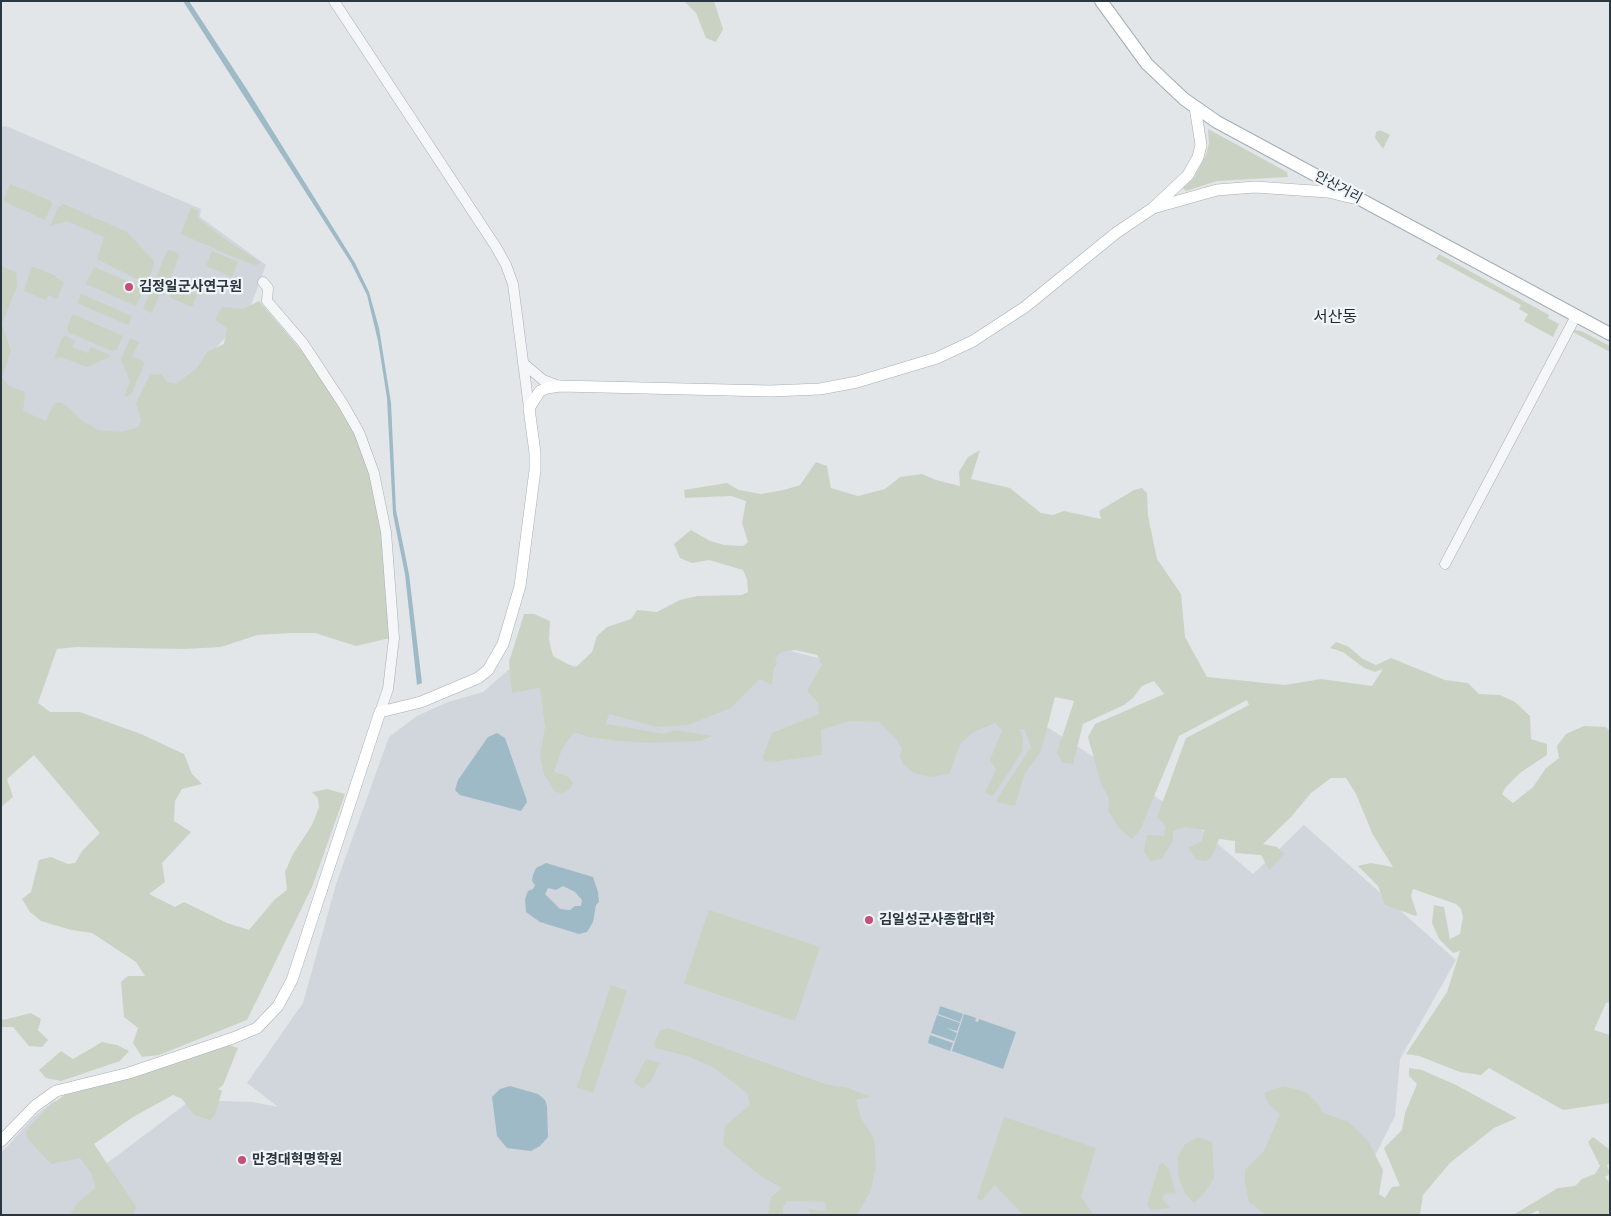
<!DOCTYPE html>
<meta charset="utf-8">
<style>
body{margin:0}
#map{position:relative;width:1611px;height:1216px;overflow:hidden;background:#e2e6e9;font-family:"Roboto Condensed",sans-serif}
canvas{display:block}
.frame{position:absolute;inset:0;border:2px solid #2b3740;pointer-events:none}
</style>
<div id="map">
<canvas width="1611" height="1216"></canvas>
<div class="frame"></div>
</div>
<script>
const g = document.querySelector('canvas').getContext('2d');
g.lineJoin = 'round';
function fillPath(path, color) {
  g.fillStyle = color;
  g.fill(path, 'evenodd');
}
function shape(rows) {
  const path = new Path2D();
  for (const r of rows) {
    path.moveTo(r[0], r[1]);
    for (let i = 2; i < r.length; i += 2) path.lineTo(r[i], r[i + 1]);
  }
  return path;
}
function strokePath(path, color, width, dash) {
  g.strokeStyle = color;
  g.lineWidth = width;
  g.lineCap = dash ? 'butt' : 'round';
  g.setLineDash(dash || []);
  g.stroke(path);
}
function label(font, color, halo, rows, align = 'center') {
  g.font = font + ' "Roboto Condensed","Noto Sans KR",sans-serif';
  g.lineWidth = 4.5;
  g.setLineDash([]);
  g.textBaseline = 'middle';
  g.strokeStyle = halo;
  g.fillStyle = color;
  for (const [text, x, y, turn = 0] of rows) {
    g.save();
    g.translate(x, y);
    g.rotate((+turn || 0) * Math.PI / 180);
    g.textAlign = isNaN(turn) ? turn : align;
    if (halo) g.strokeText(text, 0, 0);
    g.fillText(text, 0, 0);
    g.restore();
  }
}
fillPath(shape([
 [6,126,201,209,200,217,266,265,249,310,116,464,1,415,1,127],
 [777,647,1030,716,1184,815,1253,874,1304,825,1456,960,1400,1059,1395,1116,1373,1160,1355,1215,1,1215,1,1153,35,1116,55,1100,102,1167,191,1100,252,1102,278,1107,247,1083,303,1003,337,881,389,737,417,716,448,702,483,692,522,658,590,668]
]), '#d0d6db');
fillPath(shape([
 [684,1,714,1,723,29,716,42,706,38,696,13],
 [1208,129,1287,172,1288,177,1217,181,1186,191,1183,188,1194,178,1206,155,1209,143],
 [1380,130,1390,135,1383,149,1375,138,1376,132],
 [10,184,51,201,52,205,45,220,5,202,3,200],
 [64,204,127,232,153,260,154,265,148,279,141,281,97,259,104,237,67,221,50,226,58,207],
 [191,208,198,211,198,218,222,237,261,263,255,265,236,258,181,234],
 [170,250,178,253,179,257,163,295,159,296,152,313,143,309,167,251],
 [212,251,238,262,232,277,206,266],
 [1439,254,1549,315,1548,318,1559,324,1553,337,1524,321,1528,314,1519,309,1521,305,1436,259],
 [1,266,16,272,17,286,2,324,11,351,2,377,9,386,25,392,23,411,46,421,53,405,59,402,67,406,81,420,98,430,121,432,139,427,141,420,136,403,150,375,161,374,167,382,176,384,198,367,207,352,224,344,227,328,215,320,222,307,243,309,259,301,319,371,355,433,372,480,383,535,390,638,356,646,315,633,292,633,257,635,221,647,184,649,77,647,57,649,38,703,50,712,80,712,141,734,184,754,192,774,202,784,182,789,175,801,174,821,191,832,162,863,165,882,149,894,175,907,184,902,227,923,249,930,275,899,287,890,285,872,293,854,312,825,319,807,318,798,312,792,327,789,345,794,312,887,247,1020,159,1055,142,1057,133,1043,138,1028,124,1017,121,982,128,976,145,976,136,962,92,933,71,930,41,921,30,912,22,899,31,892,39,860,51,857,68,864,75,863,82,851,100,833,34,755,7,779,13,797,1,807],
 [32,266,56,276,56,278,64,282,57,299,48,295,46,300,24,291],
 [94,267,141,287,143,291,136,306,86,284],
 [175,284,197,295,192,307,169,297],
 [81,294,132,316,128,325,77,303],
 [73,314,123,336,117,349,112,351,68,332,67,327],
 [1575,330,1581,331,1610,346,1610,352,1573,332],
 [66,336,75,341,72,347,87,353,91,347,108,354,109,357,87,367,61,357,54,359,62,338],
 [130,338,139,342,132,357,145,362,131,395,124,397,130,382,121,359],
 [980,450,971,479,1010,488,1041,513,1053,515,1064,511,1101,519,1099,511,1134,490,1142,488,1147,493,1148,516,1157,559,1181,594,1185,637,1207,677,1285,685,1321,679,1372,686,1383,669,1375,672,1364,668,1343,652,1330,648,1336,642,1349,647,1363,659,1376,665,1391,658,1445,680,1468,683,1479,694,1500,695,1515,702,1530,716,1531,739,1547,744,1547,755,1520,773,1506,787,1502,794,1513,803,1533,787,1546,768,1559,758,1557,746,1566,734,1584,726,1606,727,1610,731,1610,1002,1606,1003,1594,1030,1610,1035,1610,1103,1563,1110,1489,1068,1481,1075,1460,1072,1419,1056,1406,1054,1447,992,1460,951,1453,953,1439,939,1432,923,1434,905,1444,907,1450,939,1460,934,1463,917,1461,909,1456,904,1413,889,1411,896,1417,914,1416,916,1385,905,1378,886,1358,866,1371,863,1393,867,1373,835,1356,794,1346,778,1331,778,1311,793,1291,817,1263,844,1277,847,1284,854,1269,870,1261,855,1235,853,1235,841,1219,839,1212,856,1206,861,1197,860,1188,848,1202,841,1204,830,1184,827,1173,831,1173,841,1161,859,1150,861,1144,851,1147,835,1164,836,1166,827,1157,817,1186,738,1249,705,1247,700,1179,736,1141,828,1132,839,1120,829,1108,811,1109,798,1101,784,1088,737,1095,724,1164,694,1154,681,1142,686,1133,698,1124,705,1083,724,1073,764,1063,763,1057,752,1074,701,1055,697,1041,751,1025,773,1015,806,997,802,997,799,1031,747,1024,729,1020,729,1023,740,1022,752,993,796,985,793,996,770,990,760,1002,730,995,723,972,733,960,744,949,774,931,777,914,773,904,765,900,756,902,749,897,740,879,722,849,721,821,730,822,755,771,762,765,761,762,758,772,733,819,714,818,703,807,691,822,665,817,655,795,650,781,652,775,658,777,665,774,667,772,685,760,679,731,708,688,725,657,727,609,714,606,724,664,734,674,730,712,736,700,741,646,743,620,741,589,737,574,732,562,749,554,772,569,777,573,783,572,787,563,793,555,792,544,774,540,756,545,727,540,688,512,693,509,662,524,614,534,614,550,621,549,640,553,656,575,668,592,652,597,636,607,627,631,619,637,610,657,612,680,600,697,596,742,595,748,592,747,579,743,570,709,560,692,563,680,558,674,544,691,530,710,541,724,545,743,546,748,542,742,523,746,501,731,496,685,498,684,490,727,483,739,490,761,494,784,490,800,485,816,462,827,466,831,488,858,496,885,489,900,477,922,474,936,480,960,486,959,472,968,457],
 [709,910,820,947,795,1021,684,983],
 [611,985,627,991,593,1093,577,1087],
 [31,1013,41,1019,38,1030,48,1040,42,1047,29,1046,13,1027,1,1027,1,1017,3,1020],
 [668,1028,825,1084,848,1088,871,1097,856,1100,861,1118,874,1138,876,1165,871,1190,857,1215,811,1215,808,1209,826,1211,825,1202,787,1201,783,1207,783,1215,768,1215,771,1197,782,1188,762,1177,723,1145,725,1126,750,1105,747,1093,713,1067,687,1056,655,1048,654,1043,660,1031],
 [102,1042,117,1045,129,1051,120,1061,61,1081,46,1078,39,1070,61,1051,73,1059],
 [229,1045,238,1048,223,1085,218,1089,222,1091,215,1115,210,1120,194,1115,182,1099,173,1095,133,1117,94,1144,137,1208,133,1214,70,1215,76,1204,95,1188,92,1174,80,1158,51,1164,27,1138,26,1131,46,1109,67,1093],
 [646,1059,660,1063,652,1079,643,1089,634,1082],
 [1409,1068,1422,1070,1456,1085,1517,1118,1494,1128,1450,1163,1423,1195,1420,1215,1266,1215,1249,1202,1245,1183,1245,1170,1264,1151,1280,1114,1269,1104,1264,1093,1283,1086,1306,1092,1320,1106,1321,1112,1348,1122,1356,1129,1369,1143,1383,1170,1379,1194,1385,1198,1392,1187,1400,1186,1384,1148,1402,1130,1405,1113,1417,1084,1409,1076],
 [1004,1117,1096,1148,1081,1197,1094,1215,1023,1215,995,1185,981,1201,977,1198],
 [1198,1137,1212,1142,1214,1178,1204,1194,1194,1203,1184,1192,1178,1175,1178,1156,1185,1144],
 [1593,1137,1610,1150,1610,1163,1607,1165,1610,1174,1605,1177,1610,1184,1610,1210,1607,1215,1540,1215,1538,1210,1529,1215,1513,1215,1558,1188,1575,1186,1582,1179,1595,1174,1600,1166,1588,1142],
 [1162,1162,1169,1169,1176,1194,1166,1193,1162,1199,1170,1208,1152,1210,1147,1205,1159,1166]
]), '#cad3c3');
fillPath(shape([
 [183,1,189,1,248,91,355,263,369,292,379,328,391,403,396,510,409,574,422,683,417,685,405,574,393,514,387,398,378,341,367,295,351,263],
 [497,733,505,738,526,798,527,802,521,811,460,795,455,790,458,780,488,737],
 [546,863,593,877,598,892,599,902,596,905,593,922,587,932,579,934,540,922,526,912,525,899,528,891,533,889,535,885,532,881,533,875,536,868],
 [563,886,575,892,582,900,581,906,575,906,570,910,560,909,545,894,548,888,556,890],
 [940,1006,963,1014,960,1022,938,1014],
 [964,1014,976,1018,975,1021,978,1022,979,1019,1016,1032,1003,1069,952,1051],
 [937,1015,960,1023,957,1031,946,1028,957,1033,954,1041,931,1033],
 [930,1035,953,1043,950,1051,928,1043],
 [510,1086,538,1094,545,1100,547,1106,548,1137,540,1146,531,1151,507,1148,497,1136,492,1097,500,1089]
]), '#9fbac7');
const tertiary = shape([
 [334,1,496,247,506,265,513,284,529,408],
 [263,282,268,288,267,301,303,343,343,404,359,432,374,473,386,532,394,638,388,689,380,712],
 [523,363,543,380,559,386],
 [1445,564,1576,316]
]);
const secondary = shape([
 [1154,207,1188,175,1198,157,1201,145,1195,107],
 [1,1141,35,1106,56,1091,129,1073,233,1038,257,1028,278,1006,292,980,380,712,421,702,478,678,488,670,503,644,520,586,535,470,535,453,529,408,540,391,547,388,560,386,770,391,820,389,857,382,937,358,973,341,1025,307,1116,233,1153,208,1217,190,1255,187,1328,192,1353,198]
]);
const primary = shape([
 [1101,1,1147,64,1184,99,1217,122,1610,334]
]);
strokePath(tertiary, '#a7aeb3', 11);
strokePath(secondary, '#a7aeb3', 12);
strokePath(primary, '#a2adb4', 14);
strokePath(tertiary, '#f4f6f8', 10);
strokePath(secondary, '#fff', 11);
strokePath(primary, '#fff', 12);
for (const [x, y, r, color] of [
 [129,287,5,"#c74e78"],
 [869,920,5,"#c74e78"],
 [242,1160,5,"#c74e78"]
]) {
  const dot = new Path2D();
  dot.arc(x, y, r, 0, 2 * Math.PI);
  g.fillStyle = color;
  g.fill(dot);
  strokePath(dot, '#f1f5f7', 2);
}
label('14px', '#2b3740', '#f1f5f7', [
 ["안산거리",1338,188,28]
]);
label('bold 14px', '#2b3740', '#f1f5f7', [
 ["김정일군사연구원",139,287],
 ["김일성군사종합대학",879,920],
 ["만경대혁명학원",252,1160]
], 'left');
label('16px', '#1d2831', '#f1f5f7', [
 ["서산동",1335,318]
]);
</script>
